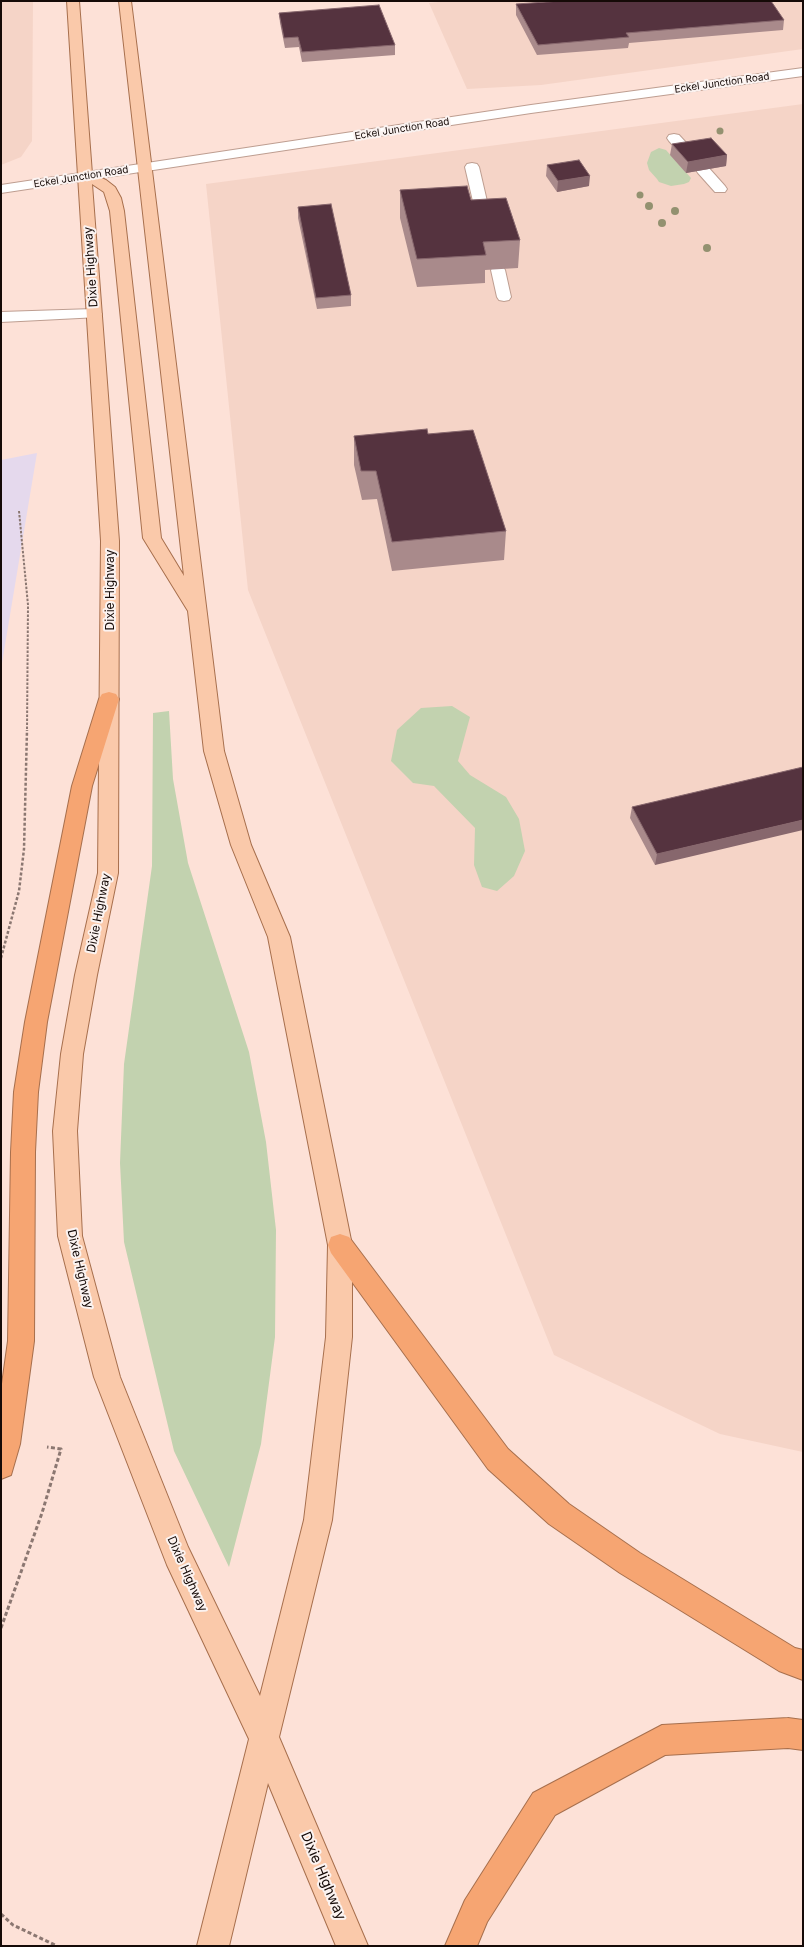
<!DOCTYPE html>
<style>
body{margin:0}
#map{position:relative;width:804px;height:1947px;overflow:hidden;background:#fde1d7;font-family:Inter,sans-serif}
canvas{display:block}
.frame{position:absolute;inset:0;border:2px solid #150a07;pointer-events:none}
</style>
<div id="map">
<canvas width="804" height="1947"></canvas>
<div class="frame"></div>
</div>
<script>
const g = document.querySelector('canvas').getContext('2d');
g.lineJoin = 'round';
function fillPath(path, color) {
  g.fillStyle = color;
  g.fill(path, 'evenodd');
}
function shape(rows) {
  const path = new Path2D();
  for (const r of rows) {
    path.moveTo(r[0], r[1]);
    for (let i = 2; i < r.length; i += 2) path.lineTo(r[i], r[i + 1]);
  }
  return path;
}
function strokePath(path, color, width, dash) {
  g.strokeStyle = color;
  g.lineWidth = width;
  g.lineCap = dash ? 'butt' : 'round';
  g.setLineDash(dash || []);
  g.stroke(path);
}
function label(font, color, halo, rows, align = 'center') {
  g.font = font + ' Inter,sans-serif';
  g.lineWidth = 4;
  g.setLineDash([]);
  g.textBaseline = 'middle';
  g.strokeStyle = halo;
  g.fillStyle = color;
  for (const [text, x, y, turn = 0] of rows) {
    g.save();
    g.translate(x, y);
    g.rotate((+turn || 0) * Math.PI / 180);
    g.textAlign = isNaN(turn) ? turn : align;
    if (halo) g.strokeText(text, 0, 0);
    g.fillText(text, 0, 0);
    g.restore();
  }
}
fillPath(shape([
 [1,1,33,1,32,141,21,157,1,165],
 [448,1,803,1,803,49,541,85,467,89,429,3],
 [803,104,803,1452,720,1434,554,1355,248,590,206,184]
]), '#f5d4c7');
fillPath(shape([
 [37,453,1,669,1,460]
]), '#e5d9ed');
fillPath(shape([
 [659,148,666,150,691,178,689,182,684,184,671,186,659,182,657,179,649,170,647,163,651,152],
 [452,706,470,717,458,761,470,775,506,797,519,819,525,851,514,876,497,891,482,887,474,865,475,828,434,786,413,783,391,761,397,730,421,708],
 [169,711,173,779,188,863,249,1052,266,1142,276,1230,275,1337,261,1444,229,1567,174,1451,124,1242,120,1163,124,1064,152,866,153,713]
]), '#c2d2af');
const service = shape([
 [674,134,679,135,692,149,694,152,692,155,682,155,669,141,667,138,669,135,674,134],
 [472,163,477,164,479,167,493,227,491,230,486,231,481,230,479,227,465,167,467,164,472,163],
 [703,166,708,167,725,186,727,189,725,192,715,192,698,173,696,170,698,167,703,166],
 [498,266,503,267,505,270,511,297,509,300,504,301,499,300,497,297,491,270,493,267,498,266],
 [94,309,99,311,102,314,99,317,1,322,1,312,94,309]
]);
const tertiary = shape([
 [803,68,803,76,531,113,1,193,1,185,531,105,803,68]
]);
const primary = shape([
 [67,1,79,1,92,174,106,180,115,187,121,198,124,211,161,538,184,576,119,1,131,1,224,751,251,845,290,937,352,1245,352,1337,332,1520,279,1737,368,1946,336,1946,268,1783,229,1946,197,1946,249,1739,167,1565,94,1377,58,1236,53,1131,61,1054,75,975,98,873,101,541,67,1],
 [92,184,104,192,110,211,143,538,188,611,204,751,231,845,268,937,328,1245,326,1337,304,1520,260,1696,188,1547,120,1377,82,1236,77,1131,83,1054,97,975,118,873,119,541,92,184]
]);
const motorway = shape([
 [109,692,116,694,119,699,92,786,47,1022,38,1092,35,1152,34,1341,20,1444,11,1475,1,1479,1,1391,8,1341,11,1152,14,1092,25,1022,72,786,99,699,102,694,109,692],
 [340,1234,349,1237,508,1449,569,1504,640,1553,795,1648,803,1650,803,1680,779,1671,620,1573,549,1524,488,1469,331,1253,328,1245,331,1237,340,1234],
 [788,1718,803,1720,803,1750,788,1748,665,1755,555,1815,487,1922,477,1946,445,1946,465,1900,533,1793,662,1725,788,1718]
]);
strokePath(service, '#be9e91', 2);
strokePath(tertiary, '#be9e91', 2);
strokePath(primary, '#a76f4d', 2);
strokePath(motorway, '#a76f4d', 2);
strokePath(shape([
 [19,511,28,605,27,731]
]), '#8b7771', 2, [2.5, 1.5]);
strokePath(shape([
 [1,958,19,891,24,849,27,730]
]), '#8b7771', 2.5, [3, 2]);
strokePath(shape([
 [1,1628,42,1513,61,1449,47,1447],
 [1,1914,13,1925,57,1946]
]), '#8b7771', 3, [4, 2.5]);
fillPath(service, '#fff');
fillPath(tertiary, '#fff');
fillPath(primary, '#fac9aa');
fillPath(motorway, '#f6a572');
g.fillStyle = '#939170';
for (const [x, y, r] of [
 [720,131,3.5],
 [640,195,3.5],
 [649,206,4],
 [675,211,4],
 [662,223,4],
 [707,248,4]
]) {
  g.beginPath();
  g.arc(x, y, r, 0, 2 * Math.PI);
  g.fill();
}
fillPath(shape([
 [516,4,784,20,783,30,629,43,628,48,537,55,516,15],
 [279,13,395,45,395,55,302,62,299,47,285,48,280,23],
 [672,144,727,155,726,166,686,173,670,155],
 [547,165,589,186,557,192,546,176],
 [400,190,471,200,520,240,518,268,485,270,485,283,417,287,400,218],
 [298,207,351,295,351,306,317,309,298,218],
 [428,434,506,531,504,560,392,571,377,499,362,500,354,465,354,436],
 [803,767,655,865,630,818,632,807]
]), '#a98a8b');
fillPath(shape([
 [727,155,726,166,686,173,688,162],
 [590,176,589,186,557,192,558,181],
 [803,820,803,830,655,865,657,854]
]), '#87676d');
const building = shape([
 [561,1,771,1,784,20,626,33,629,37,538,45,516,4,561,1],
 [379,5,395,45,302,52,298,37,284,38,279,13,379,5],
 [711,138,727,155,688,162,672,144,711,138],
 [579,160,590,176,558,181,547,165,579,160],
 [467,186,471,200,506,198,520,240,483,242,486,255,417,259,400,190,467,186],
 [331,204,351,295,316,298,298,207,331,204],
 [427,429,428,434,473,430,506,531,392,542,376,471,361,471,354,436,427,429],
 [803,767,803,820,657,854,632,807,803,767]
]);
fillPath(building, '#55333f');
strokePath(building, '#87676d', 1);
label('10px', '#150a07', '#fbf3f1', [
 ["Eckel Junction Road",722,83,-8],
 ["Eckel Junction Road",402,129,-9],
 ["Eckel Junction Road",81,177,-9]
]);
label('12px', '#150a07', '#fbf3f1', [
 ["Dixie Highway",91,267,-94],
 ["Dixie Highway",110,590,-90],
 ["Dixie Highway",99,913,-79],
 ["Dixie Highway",80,1269,77],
 ["Dixie Highway",187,1574,66]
]);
label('14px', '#150a07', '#fbf3f1', [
 ["Dixie Highway",323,1876,67]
]);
</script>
